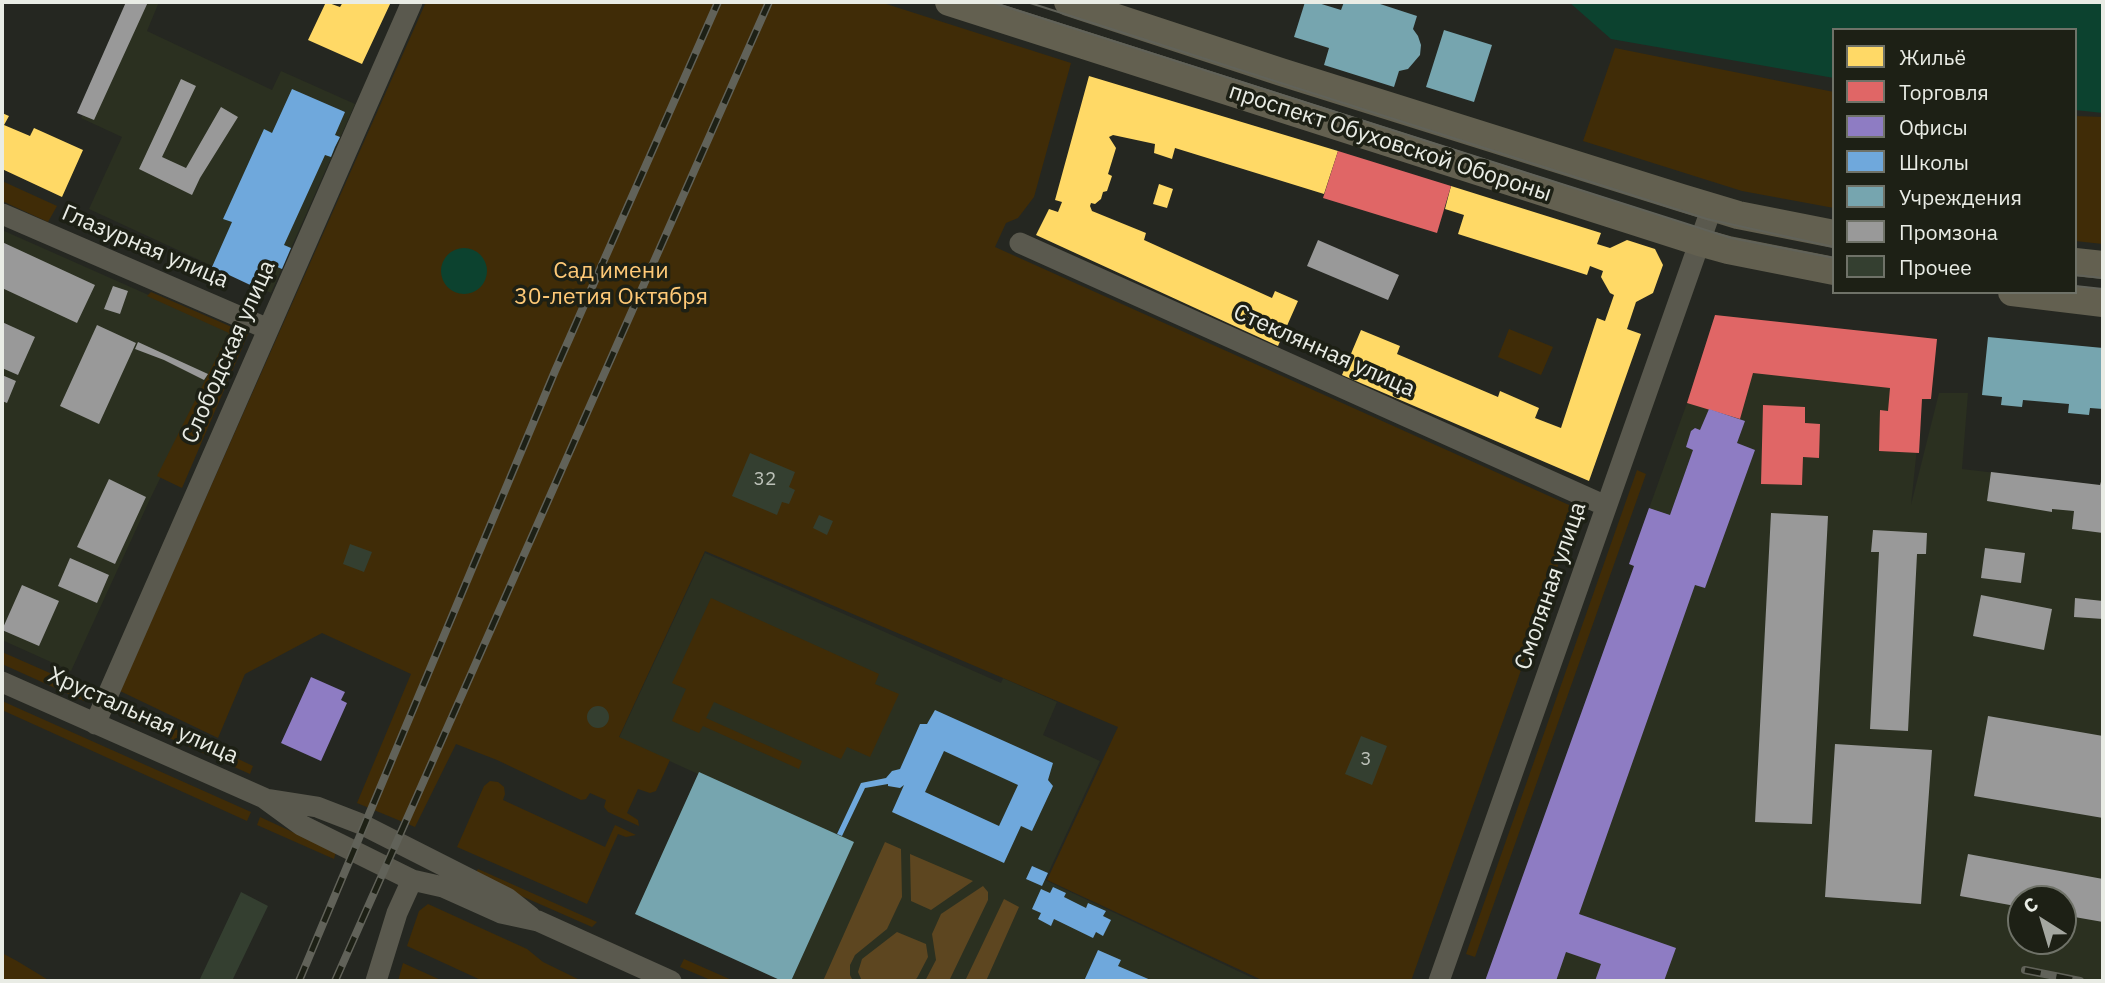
<!DOCTYPE html>
<meta charset="utf-8">
<style>
body{margin:0}
#map{position:relative;width:2105px;height:983px;overflow:hidden;background:#252721;font-family:"IBM Plex Sans",sans-serif}
canvas{display:block}
.frame{position:absolute;inset:0;border:4px solid #e9ece5;pointer-events:none}
.legend{position:absolute;left:1832px;top:28px;width:245px;height:266px;box-sizing:border-box;background:#1d2015;border:2px solid #6f7268;margin:0;padding:9px 12px;list-style:none;font-size:21px;color:#e9ece5}
.legend li{display:flex;align-items:center;gap:14px;height:35px}
.legend b{width:35px;border:2px solid #6f7268}
.north{position:absolute;left:2007px;top:885px;width:70px;height:70px;box-sizing:border-box;background:#1d2015;border:2px solid #6f7268;border-radius:50%;rotate:323deg;font-size:19px;font-weight:700;line-height:28px;text-align:center;color:#e9ece5}
.north::after{content:'';display:block;margin:auto;width:24px;height:32px;background:#a4a7a0;clip-path:polygon(50% 0,100% 100%,50% 72%,0 100%)}
</style>
<div id="map">
<canvas width="2105" height="983"></canvas>
<div class="frame"></div>
<ul class="legend">
<li><b style="height:19px;background:#ffd966"></b>Жильё</li>
<li><b style="height:19px;background:#e06666"></b>Торговля</li>
<li><b style="height:19px;background:#8e7cc3"></b>Офисы</li>
<li><b style="height:19px;background:#6fa8dc"></b>Школы</li>
<li><b style="height:19px;background:#76a5af"></b>Учреждения</li>
<li><b style="height:19px;background:#999"></b>Промзона</li>
<li><b style="height:19px;background:#343f30"></b>Прочее</li>
</ul>
<div class="north">С</div>
</div>
<script>
const g = document.querySelector('canvas').getContext('2d');
g.lineJoin = 'round';
function fillPath(path, color) {
  g.fillStyle = color;
  g.fill(path, 'evenodd');
}
function shape(rows) {
  const path = new Path2D();
  for (const r of rows) {
    if (r.length === 3) {
      path.moveTo(r[0] + r[2], r[1]);
      path.arc(r[0], r[1], r[2], 0, 2 * Math.PI);
      continue;
    }
    path.moveTo(r[0], r[1]);
    for (let i = 2; i < r.length; i += 2) path.lineTo(r[i], r[i + 1]);
  }
  return path;
}
function strokePath(path, color, width, dash) {
  g.strokeStyle = color;
  g.lineWidth = width;
  g.lineCap = dash ? 'butt' : 'round';
  g.setLineDash(dash || []);
  g.stroke(path);
}
function label(font, color, halo, rows, align = 'center') {
  g.font = font + ' "IBM Plex Sans",sans-serif';
  g.lineWidth = 7;
  g.setLineDash([]);
  g.textBaseline = 'middle';
  g.strokeStyle = halo;
  g.fillStyle = color;
  for (const [text, x, y, turn = 0] of rows) {
    g.save();
    g.translate(x, y);
    g.rotate((+turn || 0) * Math.PI / 180);
    g.textAlign = isNaN(turn) ? turn : align;
    if (halo) g.strokeText(text, 0, 0);
    g.fillText(text, 0, 0);
    g.restore();
  }
}
fillPath(shape([
 [133,2,159,2,147,31,272,90,281,71,355,104,271,293,89,209,122,137,81,118],
 [2,230,232,332,150,499,71,671,2,640],
 [1715,315,1937,339,1931,399,1922,400,1911,505,1939,393,1968,393,1962,469,2100,485,2103,462,2103,981,1485,981,1634,566,1629,564,1687,403],
 [2021,899,2063,899,2063,941,2021,941],
 [705,553,1001,683,1003,678,1057,702,1043,735,1100,761,1045,880,1259,981,782,981,635,914,698,774,619,738]
]), '#2b3020');
fillPath(shape([
 [426,2,880,2,1071,63,1034,197,1018,218,1006,223,995,247,1578,509,1411,981,1264,981,1047,880,1118,727,705,551,619,737,670,760,656,791,650,793,638,789,627,813,638,820,639,826,608,812,604,807,606,800,590,793,586,799,581,800,497,760,456,744,415,827,357,803,411,674,322,633,245,674,218,738,120,691],
 [1615,48,1834,92,1834,208,1742,191,1583,141],
 [2075,116,2103,117,2103,244,2075,241],
 [2,181,57,206,48,222,2,201],
 [151,292,248,334,182,488,157,476,229,333,147,296],
 [1509,329,1553,347,1541,375,1498,357],
 [1637,470,1646,474,1475,957,1466,954],
 [711,598,879,674,875,684,899,694,870,757,847,747,841,759,714,702,706,718,802,761,799,769,703,726,699,733,672,721,686,689,672,683],
 [2,652,100,695,90,701,84,701,2,664],
 [2,701,251,812,247,821,2,710],
 [116,701,253,766,250,774,122,717,117,713],
 [490,781,498,782,504,787,505,794,503,800,605,847,615,825,636,835,626,837,618,834,587,904,457,847,484,786],
 [260,817,336,852,334,859,257,825],
 [478,869,597,922,592,927,494,884,476,872],
 [428,904,527,949,543,962,582,981,483,981,407,946,419,911],
 [2,953,17,961,50,981,9,981,2,978],
 [684,959,734,981,713,981,680,967],
 [403,963,443,981,398,981]
]), '#402c07');
fillPath(shape([
 [885,842,901,849,902,897,887,929,855,955,850,965,850,975,853,981,823,981],
 [910,854,973,881,931,910,911,901],
 [983,886,988,892,988,900,949,981,925,981,936,960,932,934,941,914],
 [1004,899,1019,907,986,981,965,981],
 [897,932,926,944,928,957,917,978,914,981,862,981,858,972,862,959]
]), '#5d4620');
fillPath(shape([
 [1569,2,2103,2,2103,113,2075,110,2075,30,1834,30,1834,78,1611,39],
 [464,271,23]
]), '#0c422f');
fillPath(shape([
 [326,2,340,7,343,2,391,2,362,64,308,40],
 [1089,76,1338,151,1324,194,1175,148,1172,159,1154,153,1155,144,1113,135,1109,137,1116,148,1108,174,1112,176,1107,191,1103,192,1101,199,1095,204,1091,203,1090,206,1092,211,1146,233,1144,240,1272,298,1275,291,1298,301,1278,346,1036,235,1049,209,1058,212,1062,202,1055,200],
 [2,113,9,116,4,125,30,136,34,128,83,150,62,197,2,169],
 [1159,184,1173,189,1167,208,1153,204],
 [1451,186,1601,233,1597,244,1610,248,1627,240,1655,249,1663,265,1653,293,1636,302,1627,329,1641,334,1589,481,1342,375,1361,330,1400,346,1397,354,1498,397,1500,391,1539,408,1535,418,1561,428,1597,318,1605,321,1614,295,1610,293,1601,277,1603,271,1590,266,1587,275,1458,234,1464,215,1445,209]
]), '#ffd966');
fillPath(shape([
 [1338,151,1451,186,1437,233,1323,198],
 [1715,315,1937,339,1931,399,1922,399,1919,453,1879,451,1880,410,1888,411,1890,388,1753,373,1740,419,1687,403],
 [1763,405,1805,407,1805,423,1820,424,1819,458,1803,457,1802,485,1761,484]
]), '#e06666');
fillPath(shape([
 [1709,409,1745,421,1737,443,1755,450,1705,588,1695,585,1579,914,1676,948,1664,981,1595,981,1601,964,1566,952,1556,981,1485,981,1634,566,1629,564,1649,508,1670,515,1693,450,1686,447,1691,431,1695,428,1700,430],
 [311,677,345,692,341,700,347,703,321,761,281,743]
]), '#8e7cc3');
fillPath(shape([
 [292,89,345,112,335,135,340,137,335,147,331,157,325,155,284,245,291,248,282,269,275,266,263,291,212,267,232,222,223,219,264,129,272,133],
 [935,710,1053,763,1048,780,1053,786,1032,831,1021,826,1004,863,892,812,904,785,900,788,888,786,888,784,865,788,842,836,837,834,861,783,886,778,892,771,900,769,920,724,927,724],
 [944,751,1018,785,999,826,925,792],
 [1032,866,1048,873,1042,886,1026,879],
 [1053,887,1066,893,1064,897,1086,908,1088,903,1106,911,1103,916,1111,920,1103,936,1096,932,1093,938,1054,919,1051,926,1038,919,1041,913,1032,909,1041,889,1050,893],
 [1098,950,1121,960,1118,966,1153,981,1084,981]
]), '#6fa8dc');
fillPath(shape([
 [1305,2,1315,2,1341,10,1344,2,1374,2,1417,16,1413,29,1418,36,1421,45,1420,55,1408,69,1399,71,1394,87,1324,65,1329,48,1294,37],
 [1444,30,1492,45,1474,102,1426,87],
 [1988,337,2103,348,2103,409,2090,408,2089,415,2068,413,2069,404,2023,400,2022,407,2001,405,2002,397,1982,395],
 [699,772,854,842,791,981,782,981,635,914]
]), '#76a5af');
fillPath(shape([
 [126,2,148,2,94,120,77,113],
 [181,79,196,86,162,157,186,168,221,107,238,117,200,178,192,195,139,169],
 [1318,240,1399,275,1388,300,1307,266],
 [2,242,95,285,77,323,2,288],
 [113,286,128,291,120,314,104,309],
 [2,322,35,337,18,375,2,368],
 [97,325,136,343,99,424,60,406],
 [138,342,208,374,204,380,164,360,135,349],
 [2,375,16,381,7,403,2,401],
 [1991,472,2100,485,2103,475,2103,533,2072,529,2074,511,2052,509,2052,512,1987,501],
 [109,479,146,497,115,564,77,547],
 [1771,513,1828,516,1812,824,1755,822],
 [1873,530,1927,533,1926,554,1917,554,1908,731,1870,729,1879,552,1871,552],
 [1985,548,2025,553,2021,583,1981,578],
 [70,558,109,575,97,603,58,586],
 [22,585,59,601,39,646,2,630],
 [1981,595,2052,609,2044,650,1973,636],
 [2075,598,2103,601,2103,619,2074,617],
 [1988,716,2103,736,2103,818,1974,796],
 [1835,744,1932,750,1921,904,1825,897],
 [1968,854,2103,879,2103,922,2063,915,2063,899,2021,899,2021,907,1960,896]
]), '#999');
fillPath(shape([
 [750,453,795,472,789,487,795,490,789,504,782,502,777,515,732,496],
 [819,515,833,521,827,535,813,528],
 [350,544,372,552,364,572,343,564],
 [598,717,11],
 [1361,736,1387,746,1372,785,1345,774],
 [241,892,268,906,232,981,199,981]
]), '#343f30');
strokePath(shape([
 [2,214,268,329],
 [1020,243,1606,506],
 [2,682,264,798,301,825,412,880,443,887,501,913,538,921,671,981],
 [95,724,412,2],
 [266,799,317,807,361,824,507,898,531,917],
 [376,981,397,913,412,880],
 [1439,981,1712,207]
]), '#5a594e', 21);
strokePath(shape([
 [949,2,1699,242,1728,250,1834,271],
 [1068,2,1281,72,1682,198,1738,215,1834,234],
 [2075,262,2103,265],
 [2012,292,2103,303]
]), '#636050', 28);
strokePath(shape([
 [991,2,1731,238,1834,258],
 [1027,2,1707,219,1834,247],
 [2075,275,2103,278],
 [2075,286,2103,289]
]), '#616259', 2);
const rail = shape([
 [2025,970,2080,981],
 [299,981,555,371,718,2],
 [335,981,769,2]
]);
strokePath(rail, '#616259', 8);
strokePath(rail, '#1d2015', 5, [16]);
label('19px', '#bcc1b8', null, [
 ["32",765,480],
 ["3",1366,760]
]);
label('23px', '#e9ece5', '#1d2015', [
 ["проспект Обуховской Обороны",1390,143,18],
 ["Глазурная улица",145,247,23],
 ["Стеклянная улица",1324,351,24],
 ["Слободская улица",229,352,-66],
 ["Смоляная улица",1551,586,-71],
 ["Хрустальная улица",143,716,24]
]);
label('23px', '#fec977', '#1d2015', [
 ["Сад имени",611,271],
 ["30-летия Октября",611,297]
]);
</script>
